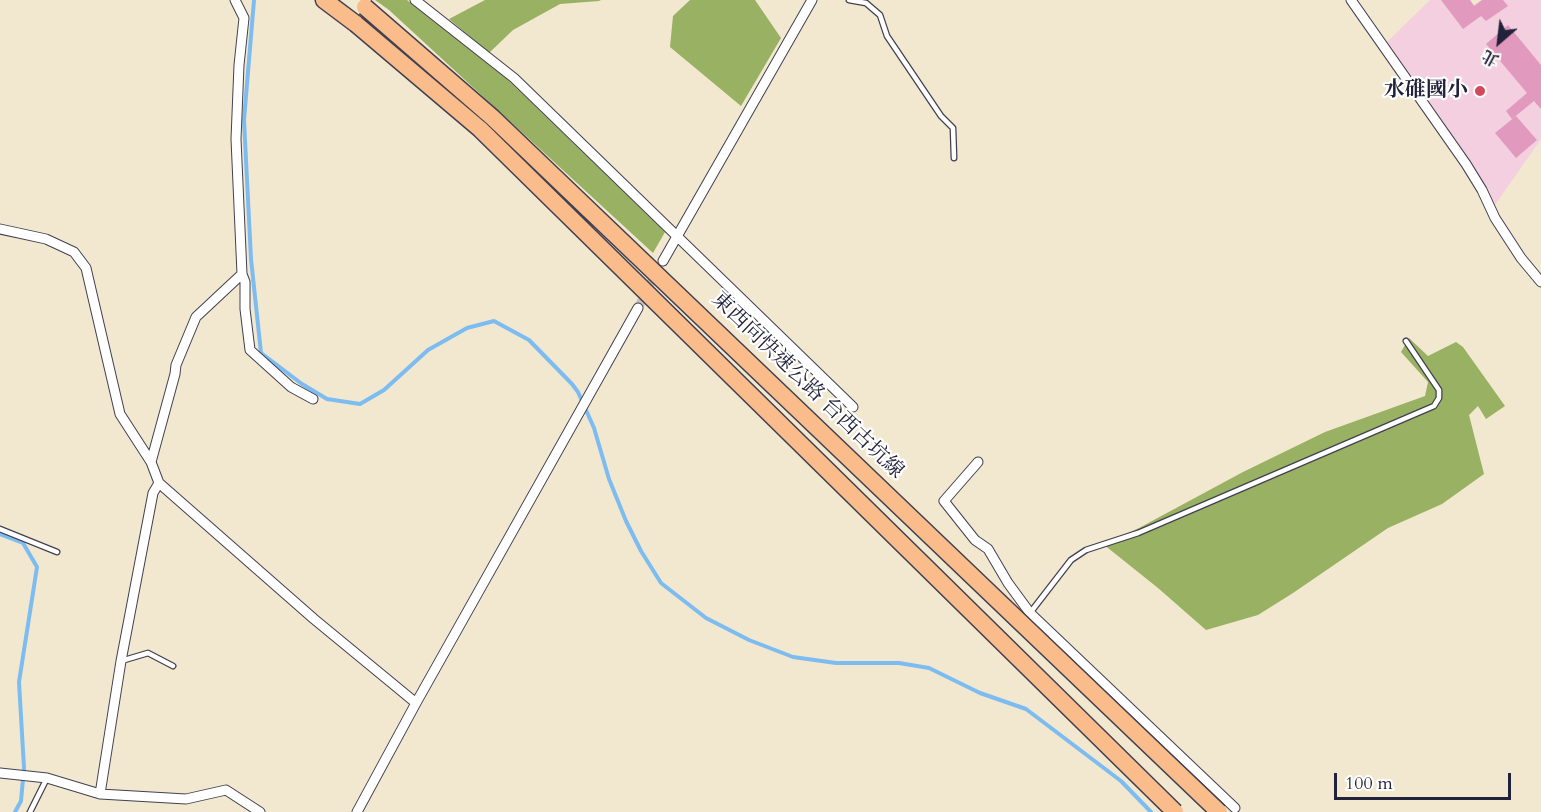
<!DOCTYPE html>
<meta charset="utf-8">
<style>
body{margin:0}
#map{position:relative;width:1541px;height:812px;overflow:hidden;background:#f2e8cf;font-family:Cardo,"Noto Serif TC",serif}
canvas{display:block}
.north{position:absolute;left:1469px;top:12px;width:60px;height:60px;-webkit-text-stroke:4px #fff;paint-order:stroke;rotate:208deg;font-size:16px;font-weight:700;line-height:24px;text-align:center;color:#22223b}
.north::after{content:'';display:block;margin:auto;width:21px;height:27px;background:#22223b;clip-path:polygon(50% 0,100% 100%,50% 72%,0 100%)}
.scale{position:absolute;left:1334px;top:773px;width:177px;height:27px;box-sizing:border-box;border:3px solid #22223b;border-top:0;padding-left:8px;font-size:18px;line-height:21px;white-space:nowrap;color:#22223b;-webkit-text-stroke:4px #fff;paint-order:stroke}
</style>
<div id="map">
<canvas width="1541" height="812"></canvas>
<div class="north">北</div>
<div class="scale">100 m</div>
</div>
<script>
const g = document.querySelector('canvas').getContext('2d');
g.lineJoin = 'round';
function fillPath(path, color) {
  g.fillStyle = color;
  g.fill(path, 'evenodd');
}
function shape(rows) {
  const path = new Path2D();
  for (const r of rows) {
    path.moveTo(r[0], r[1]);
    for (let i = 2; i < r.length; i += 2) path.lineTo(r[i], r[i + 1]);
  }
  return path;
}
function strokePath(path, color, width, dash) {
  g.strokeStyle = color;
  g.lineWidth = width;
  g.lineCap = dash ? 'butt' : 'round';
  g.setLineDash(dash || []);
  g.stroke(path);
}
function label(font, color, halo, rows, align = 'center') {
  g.font = font + ' Cardo,"Noto Serif TC",serif';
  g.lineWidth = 4.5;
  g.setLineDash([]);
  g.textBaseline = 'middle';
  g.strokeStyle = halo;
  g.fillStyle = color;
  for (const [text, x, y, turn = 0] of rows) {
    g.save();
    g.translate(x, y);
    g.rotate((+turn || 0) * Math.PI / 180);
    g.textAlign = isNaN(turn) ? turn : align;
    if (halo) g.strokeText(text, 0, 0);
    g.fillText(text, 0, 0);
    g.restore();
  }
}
fillPath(shape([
 [1430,0,1470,0,1474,5,1482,0,1541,0,1541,139,1495,205,1386,43]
]), '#f3cfdf');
fillPath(shape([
 [375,0,407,0,506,78,665,232,653,253,389,10],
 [485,0,601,0,599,1,560,4,513,30,489,53,449,19],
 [690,0,755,0,781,38,741,106,670,47,673,16],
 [1409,338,1428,356,1456,342,1463,347,1505,406,1486,419,1478,406,1469,415,1484,474,1442,504,1388,528,1293,593,1258,615,1206,630,1158,588,1103,544,1139,528,1243,472,1325,432,1425,396,1428,382,1401,352]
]), '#98b162');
strokePath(shape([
 [254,0,244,120,251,259,261,353,302,384,327,399,360,404,384,390,428,350,467,328,494,321,529,340,572,384,578,392,594,428,609,479,626,521,641,551,661,583,706,618,749,640,793,657,836,663,899,663,929,668,980,693,1026,709,1121,781,1151,812],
 [0,534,23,543,37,567,19,682,24,768,21,801,15,812]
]), '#7dbcf1', 4);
fillPath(shape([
 [1441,0,1470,0,1474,6,1482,0,1503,0,1508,6,1486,21,1481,16,1463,29],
 [1508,25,1541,65,1541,109,1534,101,1512,119,1506,111,1527,93,1486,44],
 [1516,116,1537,140,1516,158,1495,133]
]), '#e19abd');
strokePath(shape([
 [638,308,657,271]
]), '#c8c0b1', 9, [9, 4.5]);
const lane = shape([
 [849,0,866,3,880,15,887,36,941,116,953,128,954,158],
 [0,529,57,552],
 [1030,613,1071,560,1086,550,1138,533,1434,406,1439,398,1439,390,1406,341],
 [121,661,148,653,173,666],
 [30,812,47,778]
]);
const street = shape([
 [235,0,244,18,239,65,236,139,242,274,245,282,245,309,250,350,291,387,313,399],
 [415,0,514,78,853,407],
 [1351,0,1466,164,1482,190,1495,218,1521,258,1541,282],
 [0,229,46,239,74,252,86,268,120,414,151,462,159,483,314,619,416,703],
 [663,261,812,0],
 [151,462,175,374,176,365,196,317,242,274],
 [978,462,944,501,975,540,988,549,1008,583,1030,613,1235,808],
 [0,773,47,778,100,794,186,799,226,790,260,812],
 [100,794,121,661,153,493,159,483],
 [357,812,416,703,638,308]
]);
const highway = shape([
 [324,0,356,24]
]);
strokePath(lane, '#414051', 7);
strokePath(street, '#414051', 11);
strokePath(highway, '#414051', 19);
strokePath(lane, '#fff', 4.5);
strokePath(street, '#fff', 9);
strokePath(highway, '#f9bc8a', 16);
const highwayBridge = shape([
 [365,7,493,118,1219,812],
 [356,24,480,129,1175,812]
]);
strokePath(highwayBridge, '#414051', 19, []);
strokePath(highwayBridge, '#f9bc8a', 16);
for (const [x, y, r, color] of [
 [1480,91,6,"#d1495b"]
]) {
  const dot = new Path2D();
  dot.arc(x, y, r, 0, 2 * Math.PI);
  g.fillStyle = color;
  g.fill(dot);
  strokePath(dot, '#fff', 2);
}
label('bold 21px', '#22223b', '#fff', [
 ["水碓國小",1468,91]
], 'right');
label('21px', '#22223b', '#fff', [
 ["東西向快速公路 台西古坑線",807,386,44]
]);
</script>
